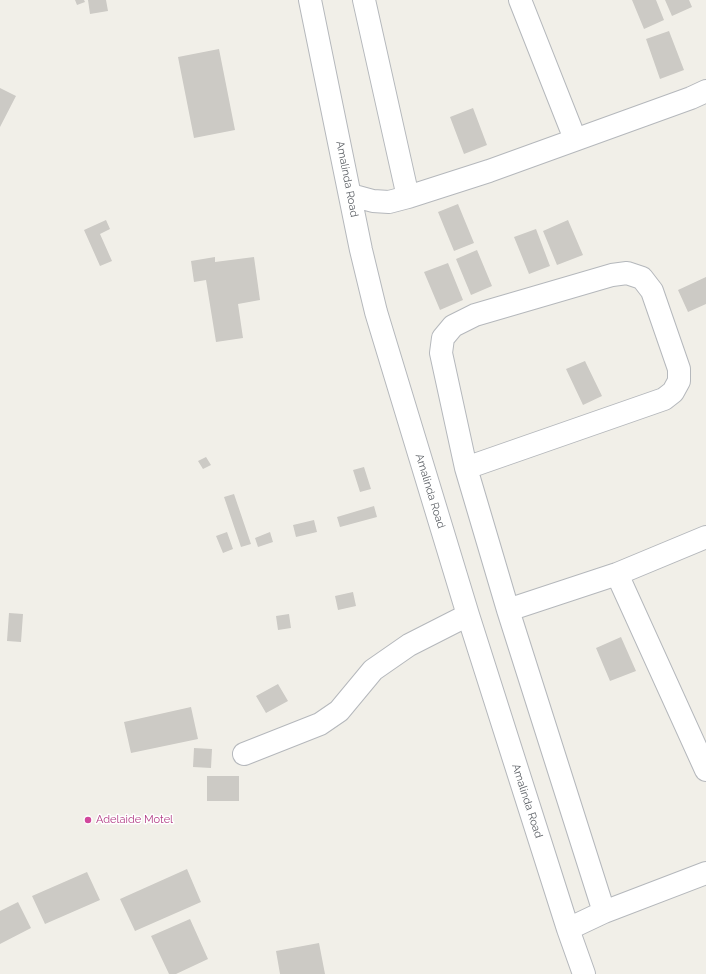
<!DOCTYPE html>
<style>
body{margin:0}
canvas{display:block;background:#f1efe8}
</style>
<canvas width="706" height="974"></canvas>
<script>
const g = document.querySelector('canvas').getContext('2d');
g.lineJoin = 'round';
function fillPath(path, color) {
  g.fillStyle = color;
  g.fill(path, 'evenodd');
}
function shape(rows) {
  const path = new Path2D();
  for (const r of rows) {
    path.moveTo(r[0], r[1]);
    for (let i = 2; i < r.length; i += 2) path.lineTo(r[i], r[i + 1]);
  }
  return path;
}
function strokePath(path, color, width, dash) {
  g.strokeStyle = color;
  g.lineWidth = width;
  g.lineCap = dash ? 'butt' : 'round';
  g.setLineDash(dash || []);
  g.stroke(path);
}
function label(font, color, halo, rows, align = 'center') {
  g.font = font + ' Raleway,sans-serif';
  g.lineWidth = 3;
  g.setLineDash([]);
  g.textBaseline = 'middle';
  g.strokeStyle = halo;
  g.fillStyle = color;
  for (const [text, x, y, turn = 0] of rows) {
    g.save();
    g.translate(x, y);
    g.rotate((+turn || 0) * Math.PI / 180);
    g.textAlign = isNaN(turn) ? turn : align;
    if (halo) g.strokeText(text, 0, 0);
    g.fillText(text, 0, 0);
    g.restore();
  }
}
fillPath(shape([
 [75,0,84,0,85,2,77,5],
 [88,0,106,0,108,11,90,14],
 [632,0,656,0,664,20,644,29],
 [665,0,689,0,692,7,672,16],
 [669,31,684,70,660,79,646,39],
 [219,49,235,130,194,138,178,57],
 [0,88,16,96,0,127],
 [473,108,487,145,464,154,450,117],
 [458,204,474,243,454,251,438,212],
 [106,220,110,229,100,234,112,261,100,266,84,230],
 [568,220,583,255,557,265,543,231],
 [536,229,550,266,529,274,514,237],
 [477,250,492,286,471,295,456,259],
 [215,257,215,262,254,257,260,300,238,304,243,338,216,342,206,280,194,282,191,261],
 [448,263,463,300,440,310,424,272],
 [706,277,706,304,688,312,678,290],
 [585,361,602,396,583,405,566,369],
 [206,457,211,465,203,469,198,461],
 [364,467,371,489,360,492,353,470],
 [234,494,251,544,241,547,224,497],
 [374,506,377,517,340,527,337,517],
 [314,520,317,532,296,537,293,525],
 [227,532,233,549,223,553,216,536],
 [270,532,273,542,258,547,255,538],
 [353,592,356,606,338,610,335,596],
 [9,613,23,614,21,642,7,641],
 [289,614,291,628,278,630,276,616],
 [621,637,636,671,610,681,596,648],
 [278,684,288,701,266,713,256,696],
 [191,707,198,739,131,753,124,722],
 [194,748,212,749,211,768,193,767],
 [207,776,239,776,239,801,207,801],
 [187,869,201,902,135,931,120,899],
 [87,872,100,900,45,924,32,896],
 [18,902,31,928,0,944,0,911],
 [190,919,208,959,176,974,169,974,151,936],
 [319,943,325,974,280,974,276,951]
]), '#cccac5');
const minor = shape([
 [310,0,361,250,376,312,468,615,568,929,584,974],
 [364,0,408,197],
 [520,0,575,139],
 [351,195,373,201,389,202,408,197,489,171,691,98,706,91],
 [466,468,664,399,673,392,679,381,679,369,652,291,642,278,627,273,612,275,475,315,453,326,443,338,441,353,466,468,508,610,604,912],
 [617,574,706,770],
 [508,610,617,574,706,537],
 [244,754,320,724,339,711,373,670,409,645,468,615],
 [568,929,604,912,706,873]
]);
strokePath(minor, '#b5b8bc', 24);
strokePath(minor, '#fff', 22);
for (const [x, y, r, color] of [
 [88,820,4,"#d1479c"]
]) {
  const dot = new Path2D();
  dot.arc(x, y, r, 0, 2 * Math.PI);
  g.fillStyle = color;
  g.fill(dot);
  strokePath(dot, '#fff', 1.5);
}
label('11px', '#5f6368', '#fff', [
 ["Amalinda Road",347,179,79],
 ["Amalinda Road",430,491,73],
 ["Amalinda Road",527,801,72]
]);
label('11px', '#b23c85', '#fff', [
 ["Adelaide Motel",96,820]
], 'left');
</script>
